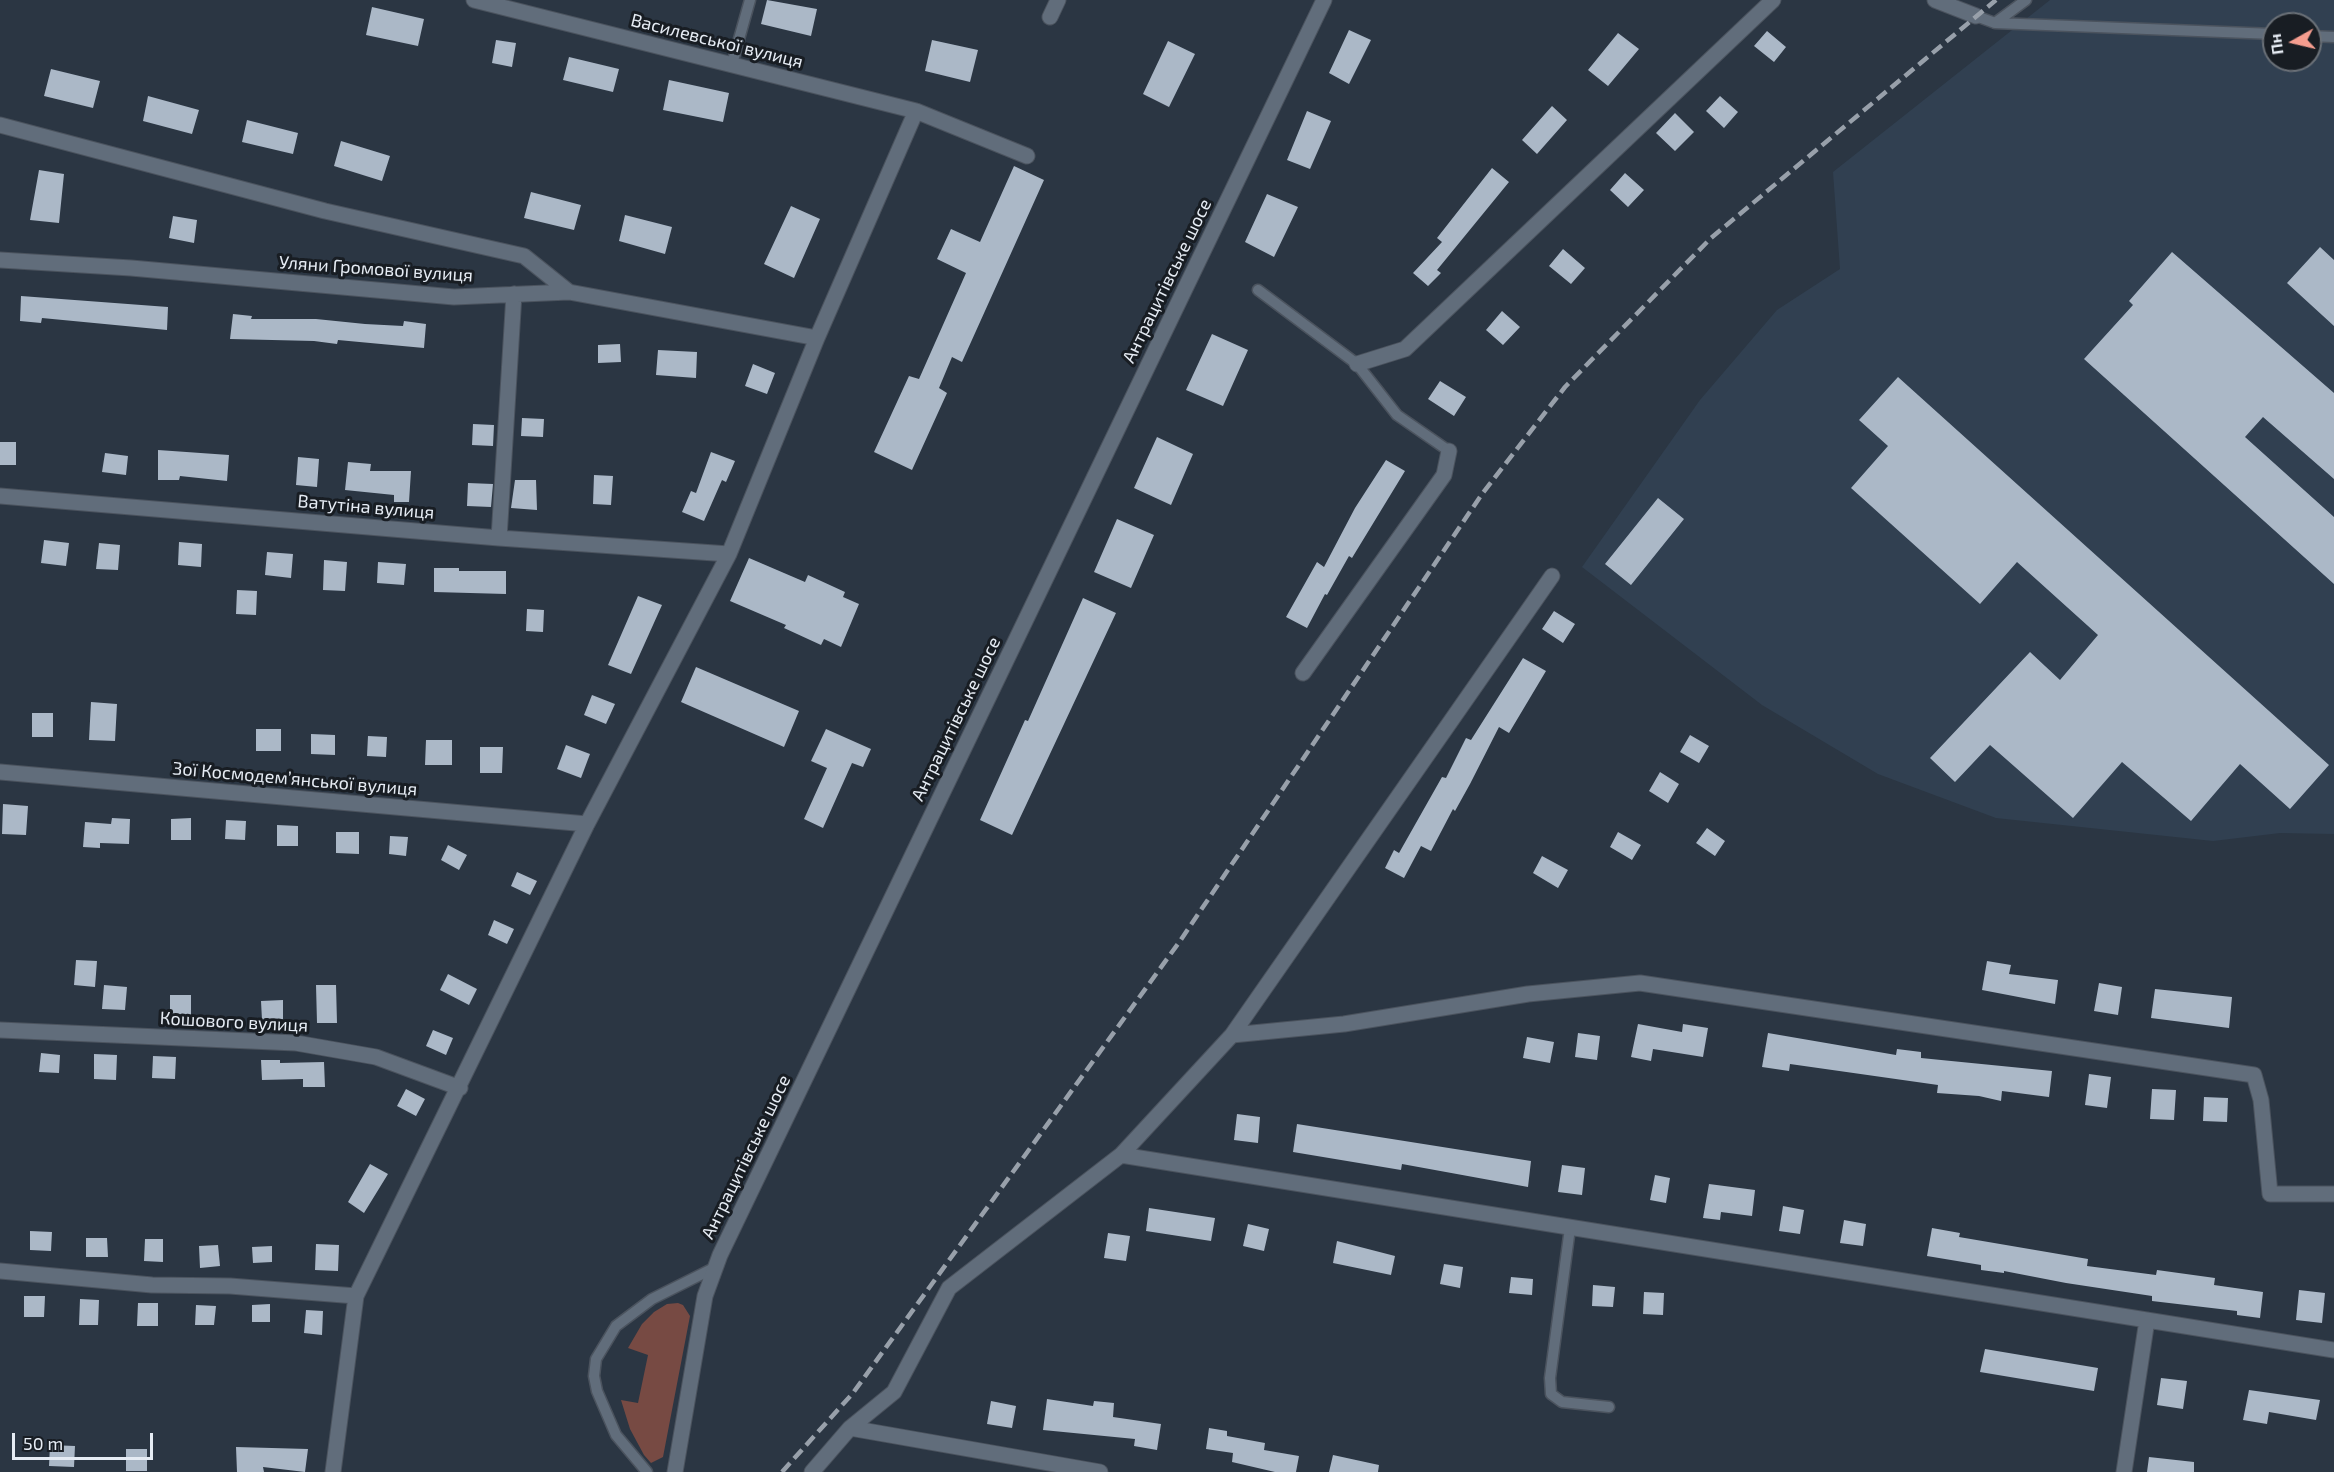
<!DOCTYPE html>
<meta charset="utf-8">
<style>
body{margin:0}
#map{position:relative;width:2334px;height:1472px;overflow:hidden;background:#2b3643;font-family:"Exo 2",sans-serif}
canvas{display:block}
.north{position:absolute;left:2262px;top:12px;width:60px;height:60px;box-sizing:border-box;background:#181d23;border:2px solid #6a7077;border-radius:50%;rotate:262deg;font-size:16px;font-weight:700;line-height:24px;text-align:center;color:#e6ecf4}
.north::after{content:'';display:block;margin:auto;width:21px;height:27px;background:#f59d8f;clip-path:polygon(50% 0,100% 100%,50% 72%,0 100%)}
.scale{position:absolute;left:12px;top:1433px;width:141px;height:27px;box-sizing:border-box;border:3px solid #e6ecf4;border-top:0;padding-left:8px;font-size:18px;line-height:21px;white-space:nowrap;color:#e6ecf4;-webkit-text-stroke:4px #181d23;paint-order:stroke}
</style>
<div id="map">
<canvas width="2334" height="1472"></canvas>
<div class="north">Пн</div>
<div class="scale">50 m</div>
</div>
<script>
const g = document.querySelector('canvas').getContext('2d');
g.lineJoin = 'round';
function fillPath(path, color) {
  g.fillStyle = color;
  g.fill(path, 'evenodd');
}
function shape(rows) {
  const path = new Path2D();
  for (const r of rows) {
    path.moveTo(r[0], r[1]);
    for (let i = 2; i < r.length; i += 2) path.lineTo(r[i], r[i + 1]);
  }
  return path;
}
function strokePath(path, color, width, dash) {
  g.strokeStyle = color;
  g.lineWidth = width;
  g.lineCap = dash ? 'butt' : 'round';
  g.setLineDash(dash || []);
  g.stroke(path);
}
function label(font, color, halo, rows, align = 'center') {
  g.font = font + ' "Exo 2",sans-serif';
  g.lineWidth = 6;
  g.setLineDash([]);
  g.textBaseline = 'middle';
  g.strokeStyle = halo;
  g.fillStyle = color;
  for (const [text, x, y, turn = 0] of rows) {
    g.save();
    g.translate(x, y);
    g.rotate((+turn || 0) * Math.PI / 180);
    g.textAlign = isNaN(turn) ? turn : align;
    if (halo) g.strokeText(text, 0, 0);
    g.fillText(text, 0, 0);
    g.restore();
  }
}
fillPath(shape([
 [2050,0,2334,0,2334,834,2280,833,2213,841,1996,818,1878,774,1762,705,1582,567,1700,400,1777,310,1840,269,1833,172],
 [2274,24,2310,24,2310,60,2274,60]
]), '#314051');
fillPath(shape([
 [678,1303,683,1305,690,1316,663,1457,651,1463,644,1455,630,1429,621,1400,638,1403,648,1355,628,1348,642,1324,654,1312,667,1304]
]), '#774a43');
fillPath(shape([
 [767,0,817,9,811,36,761,24],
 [372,7,424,19,418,46,366,35],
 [1349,30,1371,40,1349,84,1329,73],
 [1767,31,1786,47,1774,62,1754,46],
 [1618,33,1639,49,1608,86,1588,70],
 [496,40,516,43,512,67,492,63],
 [932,40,978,50,970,82,925,71],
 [1168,41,1195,54,1169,107,1143,94],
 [569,57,619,69,613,92,563,80],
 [51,69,100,81,93,108,44,96],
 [669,80,729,93,723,122,663,110],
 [148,96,199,110,192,134,143,121],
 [1720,96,1738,112,1724,128,1706,111],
 [1552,106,1567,120,1537,154,1522,140],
 [1307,111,1331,121,1310,169,1287,160],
 [1675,113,1694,132,1675,151,1656,133],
 [247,120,298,133,293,154,242,142],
 [341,141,390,156,382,181,334,166],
 [1014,166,1044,180,962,362,952,357,939,388,947,393,912,470,874,452,909,376,919,379,966,273,937,259,951,229,980,242],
 [1492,168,1509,182,1437,270,1441,273,1428,286,1413,273,1442,242,1437,238],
 [39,170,64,174,59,223,30,220],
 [1625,173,1644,190,1628,207,1610,190],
 [531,192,581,205,574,230,524,218],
 [1267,194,1298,207,1274,257,1245,242],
 [791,206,820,219,794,278,764,264],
 [625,215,672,227,665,254,619,241],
 [173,216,197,220,194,243,169,238],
 [2320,247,2334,260,2334,326,2287,283],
 [1563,249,1585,268,1571,284,1549,266],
 [2172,252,2334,393,2334,479,2263,417,2245,437,2334,517,2334,584,2084,359,2133,305,2129,301],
 [21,296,168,307,167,330,42,318,41,323,20,321],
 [1502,311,1520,327,1503,345,1486,330],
 [233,314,252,316,251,319,316,319,365,324,403,326,404,321,426,324,424,348,338,340,337,344,314,341,230,339],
 [1212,334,1248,350,1223,406,1186,390],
 [620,344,621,362,598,363,598,345],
 [658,350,697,352,696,378,656,375],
 [753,364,775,373,767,394,745,386],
 [1898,377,2329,765,2290,809,2240,764,2191,821,2122,762,2073,818,1990,745,1955,782,1930,758,2030,652,2060,680,2098,635,2017,562,1980,604,1851,488,1888,446,1859,420],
 [1440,381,1466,397,1454,416,1428,399],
 [522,418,544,419,543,437,521,436],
 [473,424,494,425,493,446,472,445],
 [1157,437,1193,454,1171,505,1134,488],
 [0,442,16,442,16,465,0,465],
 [158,450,229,455,227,481,180,476,179,480,158,480],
 [711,452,735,461,726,482,722,480,704,521,682,512,691,491,696,493],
 [105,453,128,456,126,475,102,472],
 [298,457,319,459,317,487,296,485],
 [1386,460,1405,471,1352,558,1349,556,1327,595,1325,594,1307,628,1286,617,1317,562,1324,567,1355,508],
 [348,462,371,464,370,471,411,471,409,502,394,502,394,495,345,490],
 [594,475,613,476,611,505,593,504],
 [515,480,536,480,537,510,511,508],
 [468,483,493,484,491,507,467,506],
 [1658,498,1684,519,1631,585,1605,564],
 [1117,519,1154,535,1131,588,1094,572],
 [44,540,69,543,66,566,41,563],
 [179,542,202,544,201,567,178,565],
 [99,543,120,545,118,570,96,569],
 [267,552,293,554,291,578,265,575],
 [749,558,805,582,808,575,845,592,843,597,859,604,841,647,824,639,821,645,784,628,786,625,730,601],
 [324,560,347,562,345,591,323,590],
 [378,562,406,564,404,585,377,583],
 [434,568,459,568,459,571,506,571,506,594,434,592],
 [237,590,257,591,256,615,236,614],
 [638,596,662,605,631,674,608,665],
 [1083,598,1116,613,1012,835,980,820,1025,720,1028,721],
 [527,609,544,610,543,632,526,631],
 [1554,611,1575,624,1563,643,1542,629],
 [1523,658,1546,671,1509,733,1499,727,1470,784,1455,811,1453,809,1431,851,1421,846,1404,878,1385,868,1394,850,1399,853,1442,777,1446,778,1466,738,1471,740],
 [696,667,799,711,784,747,681,702],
 [592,695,615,704,606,724,584,715],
 [91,702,117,704,115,741,89,740],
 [32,713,53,713,53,737,32,737],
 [256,729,281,729,281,751,256,751],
 [826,729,871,749,863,767,852,763,823,828,804,819,827,768,811,761],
 [311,734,335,735,335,755,311,754],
 [1690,735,1709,746,1699,763,1680,752],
 [368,736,387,737,386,757,367,756],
 [426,740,452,740,452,765,425,765],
 [566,745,590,754,581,778,557,769],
 [480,747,503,747,502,773,480,773],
 [1660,772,1679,784,1668,803,1649,791],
 [3,804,28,806,26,835,2,834],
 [112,818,130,819,129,844,100,843,100,848,83,847,85,822,111,824],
 [191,818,191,840,171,840,171,819],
 [226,820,246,821,245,840,225,839],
 [277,825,298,826,298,846,277,846],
 [1707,828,1725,841,1715,856,1696,843],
 [336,832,359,832,359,854,336,853],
 [1618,832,1641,845,1632,860,1610,847],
 [390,836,408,837,406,856,389,854],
 [448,845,467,855,459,870,441,860],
 [1542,856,1568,870,1558,888,1533,873],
 [517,872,537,881,530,895,511,886],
 [494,920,514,929,507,944,488,935],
 [76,960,97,961,95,987,74,985],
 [1987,961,2011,965,2009,974,2058,980,2055,1004,1982,990],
 [448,974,477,989,469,1005,440,990],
 [2099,983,2122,987,2118,1015,2094,1011],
 [104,985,127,987,125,1010,102,1009],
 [316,985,336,985,337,1023,317,1023],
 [2155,989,2232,997,2229,1028,2151,1018],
 [170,995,191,995,191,1015,170,1016],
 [283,1000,283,1019,262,1020,261,1001],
 [1638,1024,1682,1032,1683,1024,1708,1028,1703,1057,1653,1049,1651,1061,1631,1057],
 [433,1030,453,1038,446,1055,426,1046],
 [1578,1033,1600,1036,1597,1060,1575,1057],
 [1768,1033,1896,1055,1897,1049,1921,1052,1921,1058,2052,1071,2049,1097,2002,1091,2001,1101,1979,1096,1937,1093,1938,1085,1790,1064,1789,1071,1762,1067],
 [1527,1037,1554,1042,1550,1063,1523,1058],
 [41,1053,60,1055,59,1073,39,1072],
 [94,1054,117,1055,116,1080,94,1079],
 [153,1056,176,1057,175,1079,152,1078],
 [261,1060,280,1060,280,1063,324,1062,325,1087,303,1087,303,1079,262,1080],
 [2089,1074,2111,1077,2107,1108,2085,1105],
 [406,1089,425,1099,416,1116,397,1106],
 [2152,1089,2176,1090,2174,1120,2150,1119],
 [2204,1097,2228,1098,2227,1122,2203,1121],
 [1237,1114,1260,1117,1258,1143,1234,1140],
 [1297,1124,1531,1161,1528,1187,1402,1164,1401,1170,1293,1152],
 [370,1164,388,1174,364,1213,348,1202],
 [1562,1165,1585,1168,1582,1195,1558,1192],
 [1655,1175,1670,1178,1666,1203,1650,1200],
 [1709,1184,1755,1190,1752,1216,1721,1212,1720,1220,1703,1218],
 [1783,1206,1804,1210,1800,1234,1779,1231],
 [1149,1208,1215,1218,1211,1241,1146,1231],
 [1844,1220,1866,1224,1863,1246,1840,1243],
 [1248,1224,1269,1229,1264,1251,1243,1246],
 [1932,1228,1960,1233,1959,1237,2088,1259,2087,1266,2156,1275,2157,1270,2215,1278,2214,1285,2263,1292,2260,1318,2237,1315,2237,1311,2152,1301,2152,1296,2066,1283,2004,1271,2004,1273,1981,1270,1981,1265,1927,1256],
 [30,1231,52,1232,51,1251,30,1250],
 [1108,1233,1130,1236,1126,1261,1104,1258],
 [86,1238,107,1238,108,1257,86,1257],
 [145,1239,163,1239,163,1262,144,1261],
 [1337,1241,1395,1256,1391,1275,1333,1263],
 [316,1244,339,1245,338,1271,315,1270],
 [218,1245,220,1266,200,1268,199,1246],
 [272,1246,272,1262,253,1263,252,1247],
 [1444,1264,1463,1267,1460,1288,1440,1284],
 [1511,1277,1533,1279,1532,1295,1509,1293],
 [1593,1285,1615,1287,1613,1307,1592,1306],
 [2299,1290,2325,1293,2322,1323,2296,1320],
 [1644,1292,1664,1293,1663,1315,1643,1314],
 [24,1296,45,1296,44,1317,24,1317],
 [80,1299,99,1300,98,1325,79,1325],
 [138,1303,158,1303,158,1326,137,1326],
 [270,1304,270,1322,252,1322,252,1305],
 [196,1305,216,1306,214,1325,195,1325],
 [306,1310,323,1311,322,1335,304,1333],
 [1985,1349,2098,1368,2094,1391,1980,1372],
 [2161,1378,2187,1381,2183,1409,2157,1405],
 [2249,1390,2320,1400,2316,1420,2269,1412,2267,1424,2243,1420],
 [1047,1399,1093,1406,1094,1401,1114,1403,1113,1417,1161,1424,1157,1450,1134,1446,1135,1439,1043,1430],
 [991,1401,1016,1406,1012,1428,987,1424],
 [1209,1428,1227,1431,1227,1436,1265,1443,1264,1450,1299,1456,1296,1472,1275,1472,1232,1462,1233,1453,1206,1449],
 [50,1445,75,1446,74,1467,49,1466],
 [236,1447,308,1449,305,1472,263,1467,264,1472,237,1472],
 [126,1449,147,1449,147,1471,126,1471],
 [1333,1455,1379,1465,1378,1472,1329,1472],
 [2149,1457,2194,1462,2194,1472,2147,1472]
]), '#abb8c7');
const service = shape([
 [1976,16,1995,23,2026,0],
 [1995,23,2274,34],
 [2310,36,2334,37],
 [732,64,750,0],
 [1258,290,1357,364,1397,415,1449,451],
 [1570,1228,1550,1378,1551,1394,1562,1402,1609,1407],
 [647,1472,616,1435,597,1391,594,1376,596,1359,616,1326,652,1299,716,1267]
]);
const minor = shape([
 [474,0,916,111],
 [1935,0,1976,16],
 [1050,17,1058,0],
 [0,125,325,211,524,256,569,292],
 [0,260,131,268,454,297,569,292,817,338],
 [1357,364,1405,349,1773,0],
 [0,496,499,538,729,554],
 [499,538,514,294],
 [1303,673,1444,475,1449,451],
 [0,772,587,824],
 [0,1030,296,1043,376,1057,460,1088],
 [1232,1035,1552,576],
 [1121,1155,2334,1350],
 [0,1271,152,1285,230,1286,356,1296],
 [850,1428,1100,1472],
 [333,1472,356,1296,587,824,729,554,817,338,916,111,1027,156],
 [812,1472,850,1428,894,1392,949,1288,1121,1155,1232,1035,1344,1024,1528,994,1640,983,2254,1075,2261,1100,2270,1194,2334,1194],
 [2124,1472,2147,1320]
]);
const secondary = shape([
 [675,1472,705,1296,720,1255,1324,0]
]);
strokePath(service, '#4b535e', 13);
strokePath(minor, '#4b535e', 17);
strokePath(secondary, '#4b535e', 17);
strokePath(service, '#616d7b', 10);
strokePath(minor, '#616d7b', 15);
strokePath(secondary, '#616d7b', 15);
strokePath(shape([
 [782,1472,853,1393,1180,941,1482,494,1565,387,1711,238,1996,0]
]), '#98a0aa', 4.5, [12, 6]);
label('18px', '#e6ecf4', '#181d23', [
 ["Василевської вулиця",717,41,14],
 ["Уляни Громової вулиця",376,269,4],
 ["Антрацитівське шосе",1167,281,-64],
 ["Ватутіна вулиця",366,507,5],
 ["Антрацитівське шосе",956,719,-64],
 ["Зої Космодем’янської вулиця",295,779,5],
 ["Кошового вулиця",234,1022,3],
 ["Антрацитівське шосе",746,1157,-64]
]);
</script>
